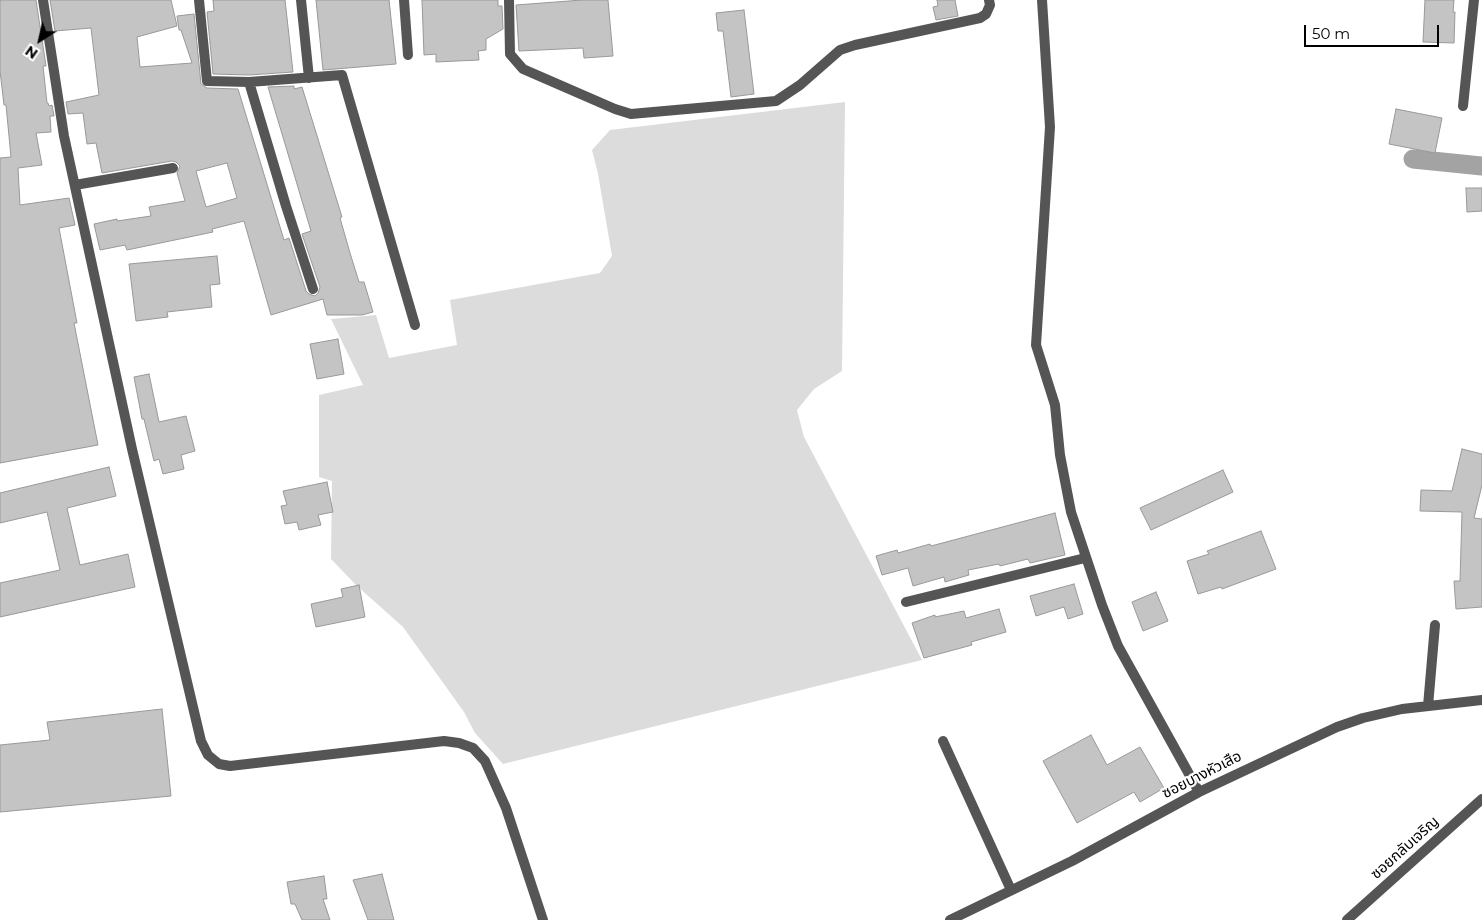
<!DOCTYPE html>
<meta charset="utf-8">
<style>
body{margin:0}
#map{position:relative;width:1482px;height:920px;overflow:hidden;background:#fff;font-family:Montserrat,sans-serif}
canvas{display:block}
.north{position:absolute;left:15px;top:15px;width:50px;height:50px;-webkit-text-stroke:4px #fff;paint-order:stroke;rotate:215deg;font-size:14px;font-weight:700;line-height:20px;text-align:center;color:#000}
.north::after{content:'';display:block;margin:auto;width:18px;height:22px;background:#000;clip-path:polygon(50% 0,100% 100%,50% 72%,0 100%)}
.scale{position:absolute;left:1304px;top:25px;width:135px;height:22px;box-sizing:border-box;border:2px solid #000;border-top:0;padding-left:6px;font-size:15px;line-height:18px;white-space:nowrap;color:#000;-webkit-text-stroke:4px #fff;paint-order:stroke}
</style>
<div id="map">
<canvas width="1482" height="920"></canvas>
<div class="north">N</div>
<div class="scale">50 m</div>
</div>
<script>
const g = document.querySelector('canvas').getContext('2d');
g.lineJoin = 'round';
function fillPath(path, color) {
  g.fillStyle = color;
  g.fill(path, 'evenodd');
}
function shape(rows) {
  const path = new Path2D();
  for (const r of rows) {
    path.moveTo(r[0], r[1]);
    for (let i = 2; i < r.length; i += 2) path.lineTo(r[i], r[i + 1]);
  }
  return path;
}
function strokePath(path, color, width, dash) {
  g.strokeStyle = color;
  g.lineWidth = width;
  g.lineCap = dash ? 'butt' : 'round';
  g.setLineDash(dash || []);
  g.stroke(path);
}
function label(font, color, halo, rows, align = 'center') {
  g.font = font + ' Montserrat,"Noto Sans Thai",sans-serif';
  g.lineWidth = 4.5;
  g.setLineDash([]);
  g.textBaseline = 'middle';
  g.strokeStyle = halo;
  g.fillStyle = color;
  for (const [text, x, y, turn = 0] of rows) {
    g.save();
    g.translate(x, y);
    g.rotate((+turn || 0) * Math.PI / 180);
    g.textAlign = isNaN(turn) ? turn : align;
    if (halo) g.strokeText(text, 0, 0);
    g.fillText(text, 0, 0);
    g.restore();
  }
}
fillPath(shape([
 [845,102,842,371,814,389,797,410,804,437,922,660,503,764,475,733,464,712,403,627,356,585,331,559,332,481,319,477,319,395,363,385,331,319,376,315,389,358,457,345,450,300,600,273,612,256,598,174,592,150,610,130]
]), '#dcdcdc');
strokePath(shape([
 [1413,159,1482,166]
]), '#a3a3a3', 19);
const building = shape([
 [0,0,36,0,46,66,43,66,47,103,48,103,49,106,52,105,54,116,50,116,51,132,36,133,42,165,18,168,20,205,69,198,75,225,59,228,77,323,74,323,98,445,0,463,0,158,11,157,6,105,4,105,0,71,0,0],
 [50,0,171,0,177,26,137,37,140,67,192,63,181,30,179,30,177,16,194,14,201,84,207,88,238,89,284,240,289,238,306,291,309,294,315,296,318,293,320,287,302,234,311,231,268,87,294,86,294,89,302,87,342,217,340,218,350,253,359,282,364,282,373,312,362,315,327,315,323,299,271,315,244,221,212,229,213,232,127,250,125,245,100,250,94,224,117,219,117,221,151,216,149,207,185,201,177,173,180,166,176,162,172,161,102,173,96,143,87,144,83,113,68,114,66,102,99,95,91,28,55,31,50,0],
 [227,163,237,198,206,207,196,171,227,163],
 [213,0,285,0,293,72,249,75,213,74,207,12,214,11,213,0],
 [316,0,389,0,396,64,323,70,316,0],
 [422,0,498,0,498,6,502,6,503,29,486,39,486,50,478,51,479,60,436,62,436,54,424,55,422,0],
 [582,0,608,0,613,56,584,58,583,48,519,51,516,5,582,0],
 [937,0,955,0,958,16,936,20,933,7,938,6,937,0],
 [1425,0,1454,0,1453,12,1455,12,1454,43,1423,42,1425,0],
 [744,10,754,94,731,97,723,31,718,31,716,13,744,10],
 [1396,109,1442,118,1435,153,1389,144,1396,109],
 [1466,188,1482,188,1482,211,1467,212,1466,188],
 [217,256,220,284,210,285,212,307,167,312,168,317,136,321,129,264,217,256],
 [338,339,344,374,317,379,310,344,338,339],
 [149,374,159,422,186,416,195,451,181,455,184,469,163,474,159,459,154,461,144,419,142,419,134,377,149,374],
 [1462,449,1482,454,1482,485,1474,518,1482,519,1482,607,1456,609,1454,581,1460,581,1462,512,1420,511,1421,490,1452,491,1462,449],
 [109,467,116,496,67,508,80,565,128,554,135,587,0,617,0,583,60,570,47,512,0,523,0,493,109,467],
 [1223,470,1233,492,1151,530,1140,508,1223,470],
 [327,482,333,512,318,515,321,525,299,530,297,522,285,524,281,506,287,505,283,491,327,482],
 [1055,513,1065,555,1030,563,1028,559,1000,566,999,564,968,570,969,575,945,582,944,577,913,586,908,568,882,575,876,556,897,550,898,553,930,544,931,546,1055,513],
 [1261,531,1276,569,1222,589,1221,587,1198,594,1187,561,1209,554,1207,551,1261,531],
 [1074,584,1083,614,1068,619,1064,607,1036,616,1030,596,1074,584],
 [359,585,365,617,316,627,311,604,343,597,341,589,359,585],
 [1156,592,1168,621,1143,631,1132,602,1156,592],
 [999,609,1006,632,971,642,972,645,924,658,912,623,935,615,935,617,964,611,966,618,999,609],
 [162,709,171,796,0,812,0,745,50,740,47,722,162,709],
 [1091,735,1107,765,1140,747,1164,788,1140,802,1134,792,1077,823,1043,761,1091,735],
 [382,874,394,920,368,920,353,880,382,874],
 [324,876,327,899,323,899,330,920,302,920,295,904,291,904,287,882,324,876]
]);
fillPath(building, '#c4c4c4');
strokePath(building, '#999', 1);
strokePath(shape([
 [43,0,64,136,132,449,201,741,208,755,219,764,230,766,444,741,459,743,473,748,485,761,506,808,543,920],
 [199,0,207,81,249,82,342,75,415,325],
 [301,0,309,78],
 [404,0,408,55],
 [509,0,510,54,523,69,615,109,631,114,776,101,800,85,840,50,855,45,980,18,986,14,990,5,989,0],
 [1042,0,1050,127,1036,345,1055,405,1060,455,1071,512,1102,605,1118,646,1199,792],
 [249,82,286,206,313,289],
 [1463,106,1474,0],
 [75,185,173,168],
 [906,602,1085,558],
 [1428,706,1435,625],
 [943,741,1011,890],
 [950,920,1072,861,1199,792,1337,727,1363,718,1402,709,1482,700],
 [1347,920,1482,799]
]), '#555', 10);
label('15px', '#000', '#fff', [
 ["ซอยบางหัวเสือ",1202,775,-27],
 ["ซอยกลับเจริญ",1405,848,-42]
]);
</script>
